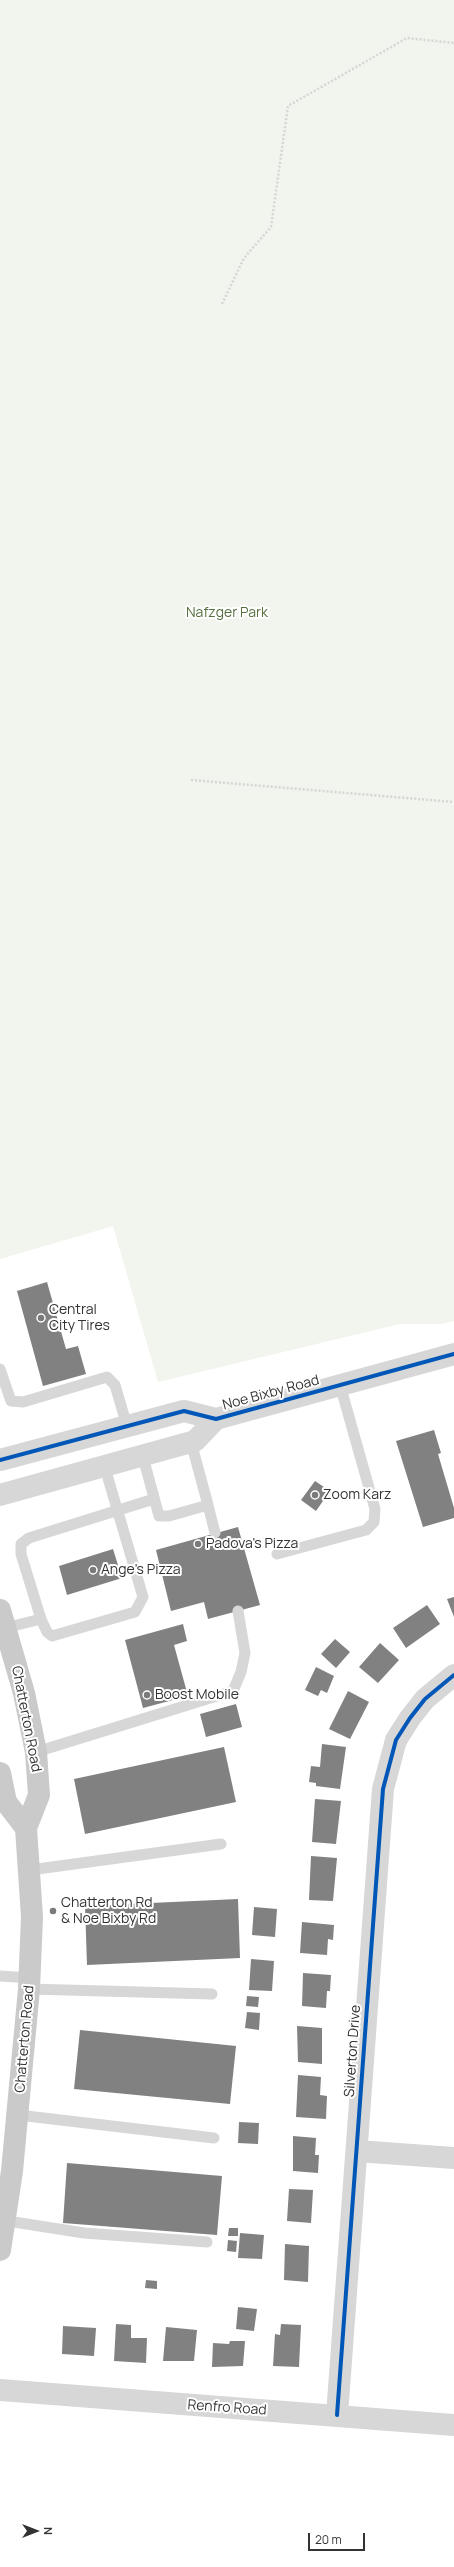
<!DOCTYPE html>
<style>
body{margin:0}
#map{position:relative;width:454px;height:2567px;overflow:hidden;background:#fff;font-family:Manrope,sans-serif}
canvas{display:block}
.north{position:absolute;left:16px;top:2511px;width:40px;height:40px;-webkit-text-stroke:3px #fff;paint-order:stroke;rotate:90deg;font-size:11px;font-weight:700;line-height:16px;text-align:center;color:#333}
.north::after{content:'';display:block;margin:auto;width:14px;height:18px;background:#333;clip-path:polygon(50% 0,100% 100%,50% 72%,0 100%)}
.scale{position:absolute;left:308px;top:2533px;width:57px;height:18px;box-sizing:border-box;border:2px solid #333;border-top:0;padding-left:5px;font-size:12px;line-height:14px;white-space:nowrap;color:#333;-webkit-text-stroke:3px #fff;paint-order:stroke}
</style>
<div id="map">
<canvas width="454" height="2567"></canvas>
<div class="north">N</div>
<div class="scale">20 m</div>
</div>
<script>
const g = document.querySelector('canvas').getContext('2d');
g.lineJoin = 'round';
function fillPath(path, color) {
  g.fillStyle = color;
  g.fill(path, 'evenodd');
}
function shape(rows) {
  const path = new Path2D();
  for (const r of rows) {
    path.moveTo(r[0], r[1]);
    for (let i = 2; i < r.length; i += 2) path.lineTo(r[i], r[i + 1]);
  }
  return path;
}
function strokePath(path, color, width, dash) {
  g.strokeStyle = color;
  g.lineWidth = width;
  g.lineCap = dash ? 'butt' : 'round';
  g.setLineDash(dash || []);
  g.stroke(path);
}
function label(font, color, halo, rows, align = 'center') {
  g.font = font + ' Manrope,sans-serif';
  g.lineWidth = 4;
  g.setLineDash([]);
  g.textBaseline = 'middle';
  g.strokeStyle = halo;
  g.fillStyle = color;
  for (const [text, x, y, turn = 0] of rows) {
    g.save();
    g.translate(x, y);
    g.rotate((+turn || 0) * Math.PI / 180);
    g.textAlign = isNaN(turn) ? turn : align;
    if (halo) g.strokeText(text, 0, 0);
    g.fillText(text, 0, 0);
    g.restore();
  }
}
fillPath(shape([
 [0,0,454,0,454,1321,442,1324,400,1324,158,1382,113,1226,0,1259]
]), '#f1f5ed');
fillPath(shape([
 [47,1282,66,1349,78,1346,86,1374,43,1386,17,1291],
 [434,1430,441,1453,438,1454,454,1508,454,1518,423,1527,396,1441],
 [315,1481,330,1491,316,1511,301,1500],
 [238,1527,260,1605,208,1619,204,1602,171,1611,156,1550],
 [113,1549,122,1578,67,1595,59,1566],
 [454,1597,454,1617,447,1599],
 [427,1605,440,1624,406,1648,393,1628],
 [183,1624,187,1641,174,1645,188,1696,143,1708,125,1640],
 [335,1639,350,1652,336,1668,321,1654],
 [380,1643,399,1660,378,1683,359,1667],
 [316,1667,334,1676,327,1693,321,1690,318,1696,305,1690],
 [348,1691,369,1702,350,1739,329,1729],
 [236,1704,242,1727,206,1737,200,1714],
 [322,1744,346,1747,340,1789,316,1786,316,1783,309,1782,311,1766,320,1767],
 [224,1747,236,1802,85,1834,74,1779],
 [315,1799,341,1801,336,1844,312,1842],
 [311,1856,337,1858,333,1901,309,1900],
 [238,1899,240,1958,87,1965,85,1906],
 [254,1907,277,1909,275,1937,252,1935],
 [302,1922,334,1925,333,1940,328,1939,327,1955,300,1953],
 [251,1959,274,1961,272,1991,249,1990],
 [303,1973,331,1975,330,1991,327,1991,326,2008,302,2006],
 [247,1996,259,1997,258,2007,246,2006],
 [247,2012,260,2013,259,2030,245,2028],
 [297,2026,322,2028,322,2064,298,2062],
 [80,2030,236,2046,230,2104,74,2089],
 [298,2075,321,2077,320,2095,327,2096,326,2119,296,2117],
 [239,2122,259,2123,258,2144,238,2143],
 [293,2136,316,2138,315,2155,319,2155,318,2173,293,2171],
 [67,2163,222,2176,217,2235,63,2223],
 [289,2189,313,2190,311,2223,287,2221],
 [229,2228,238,2228,238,2236,228,2236],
 [240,2233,264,2235,262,2259,238,2258],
 [228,2240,237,2241,236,2252,227,2251],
 [285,2244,309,2246,308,2282,284,2280],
 [146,2280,157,2281,157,2289,145,2288],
 [238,2307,257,2309,254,2331,236,2329],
 [116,2324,131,2325,131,2338,147,2338,146,2363,114,2361],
 [281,2324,301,2325,299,2367,273,2366,275,2334,280,2335],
 [63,2326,96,2328,94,2356,62,2354],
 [166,2327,197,2330,194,2361,163,2361],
 [230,2341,245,2341,243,2366,212,2367,213,2343,229,2344]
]), '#818181');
strokePath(shape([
 [222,304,244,258,271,227,288,106,407,38,454,43],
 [191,780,454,802]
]), '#d6d6d6', 2.5, [2, 2]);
strokePath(shape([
 [0,1369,11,1401,23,1402,107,1377,115,1385,127,1426],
 [143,1457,159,1516,169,1516,208,1505,191,1442],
 [208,1505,215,1533],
 [277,1554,366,1530,374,1522,375,1509,340,1385],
 [41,1619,21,1554,21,1544,29,1538,154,1499],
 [5,1628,41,1619,47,1632,52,1636,135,1612,143,1597,105,1468],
 [36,1752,233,1691,241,1672,245,1653,238,1611],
 [30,1870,221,1844],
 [0,1976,30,1978],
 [29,1989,212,1994],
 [18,2115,214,2138],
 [1,2220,84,2233,207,2242]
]), '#d7d7d7', 11);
strokePath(shape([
 [357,2151,454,2158],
 [0,2390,454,2425],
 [337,2415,383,1789,396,1740,410,1718,425,1699,454,1675]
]), '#d7d7d7', 22);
strokePath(shape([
 [0,1460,184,1411,216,1419,454,1354],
 [0,1495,195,1441,216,1419]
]), '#d7d7d7', 22);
strokePath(shape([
 [0,1610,24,1693,36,1752,39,1795,26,1828,32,1917,29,1989,12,2171,0,2250],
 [0,1773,6,1802,26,1828]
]), '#cacaca', 22);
strokePath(shape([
 [0,1460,184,1411,216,1419,454,1354],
 [337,2415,383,1789,396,1740,410,1718,425,1699,454,1675]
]), '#0057b8', 4);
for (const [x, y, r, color] of [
 [41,1318,4,"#7a7a7a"],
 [315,1495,4,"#7a7a7a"],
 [198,1544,4,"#7a7a7a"],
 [93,1570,4,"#7a7a7a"],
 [147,1695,4,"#7a7a7a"],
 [53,1911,4,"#7a7a7a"]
]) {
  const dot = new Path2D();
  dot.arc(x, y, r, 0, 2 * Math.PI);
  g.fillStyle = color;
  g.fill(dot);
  strokePath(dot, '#fff', 1.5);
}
label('14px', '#56703f', '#fff', [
 ["Nafzger Park",227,613]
]);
label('14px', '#333', '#fff', [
 ["Central",49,1310],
 ["City Tires",49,1326],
 ["Zoom Karz",323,1495],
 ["Padova's Pizza",206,1544],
 ["Ange's Pizza",101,1570],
 ["Boost Mobile",155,1695],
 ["Chatterton Rd",61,1903],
 ["& Noe Bixby Rd",61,1919]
], 'left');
label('14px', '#333', '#fff', [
 ["Noe Bixby Road",271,1393,-15],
 ["Chatterton Road",26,1719,79],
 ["Chatterton Road",25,2039,-85],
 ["Silverton Drive",353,2051,-86],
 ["Renfro Road",227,2408,4]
]);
</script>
